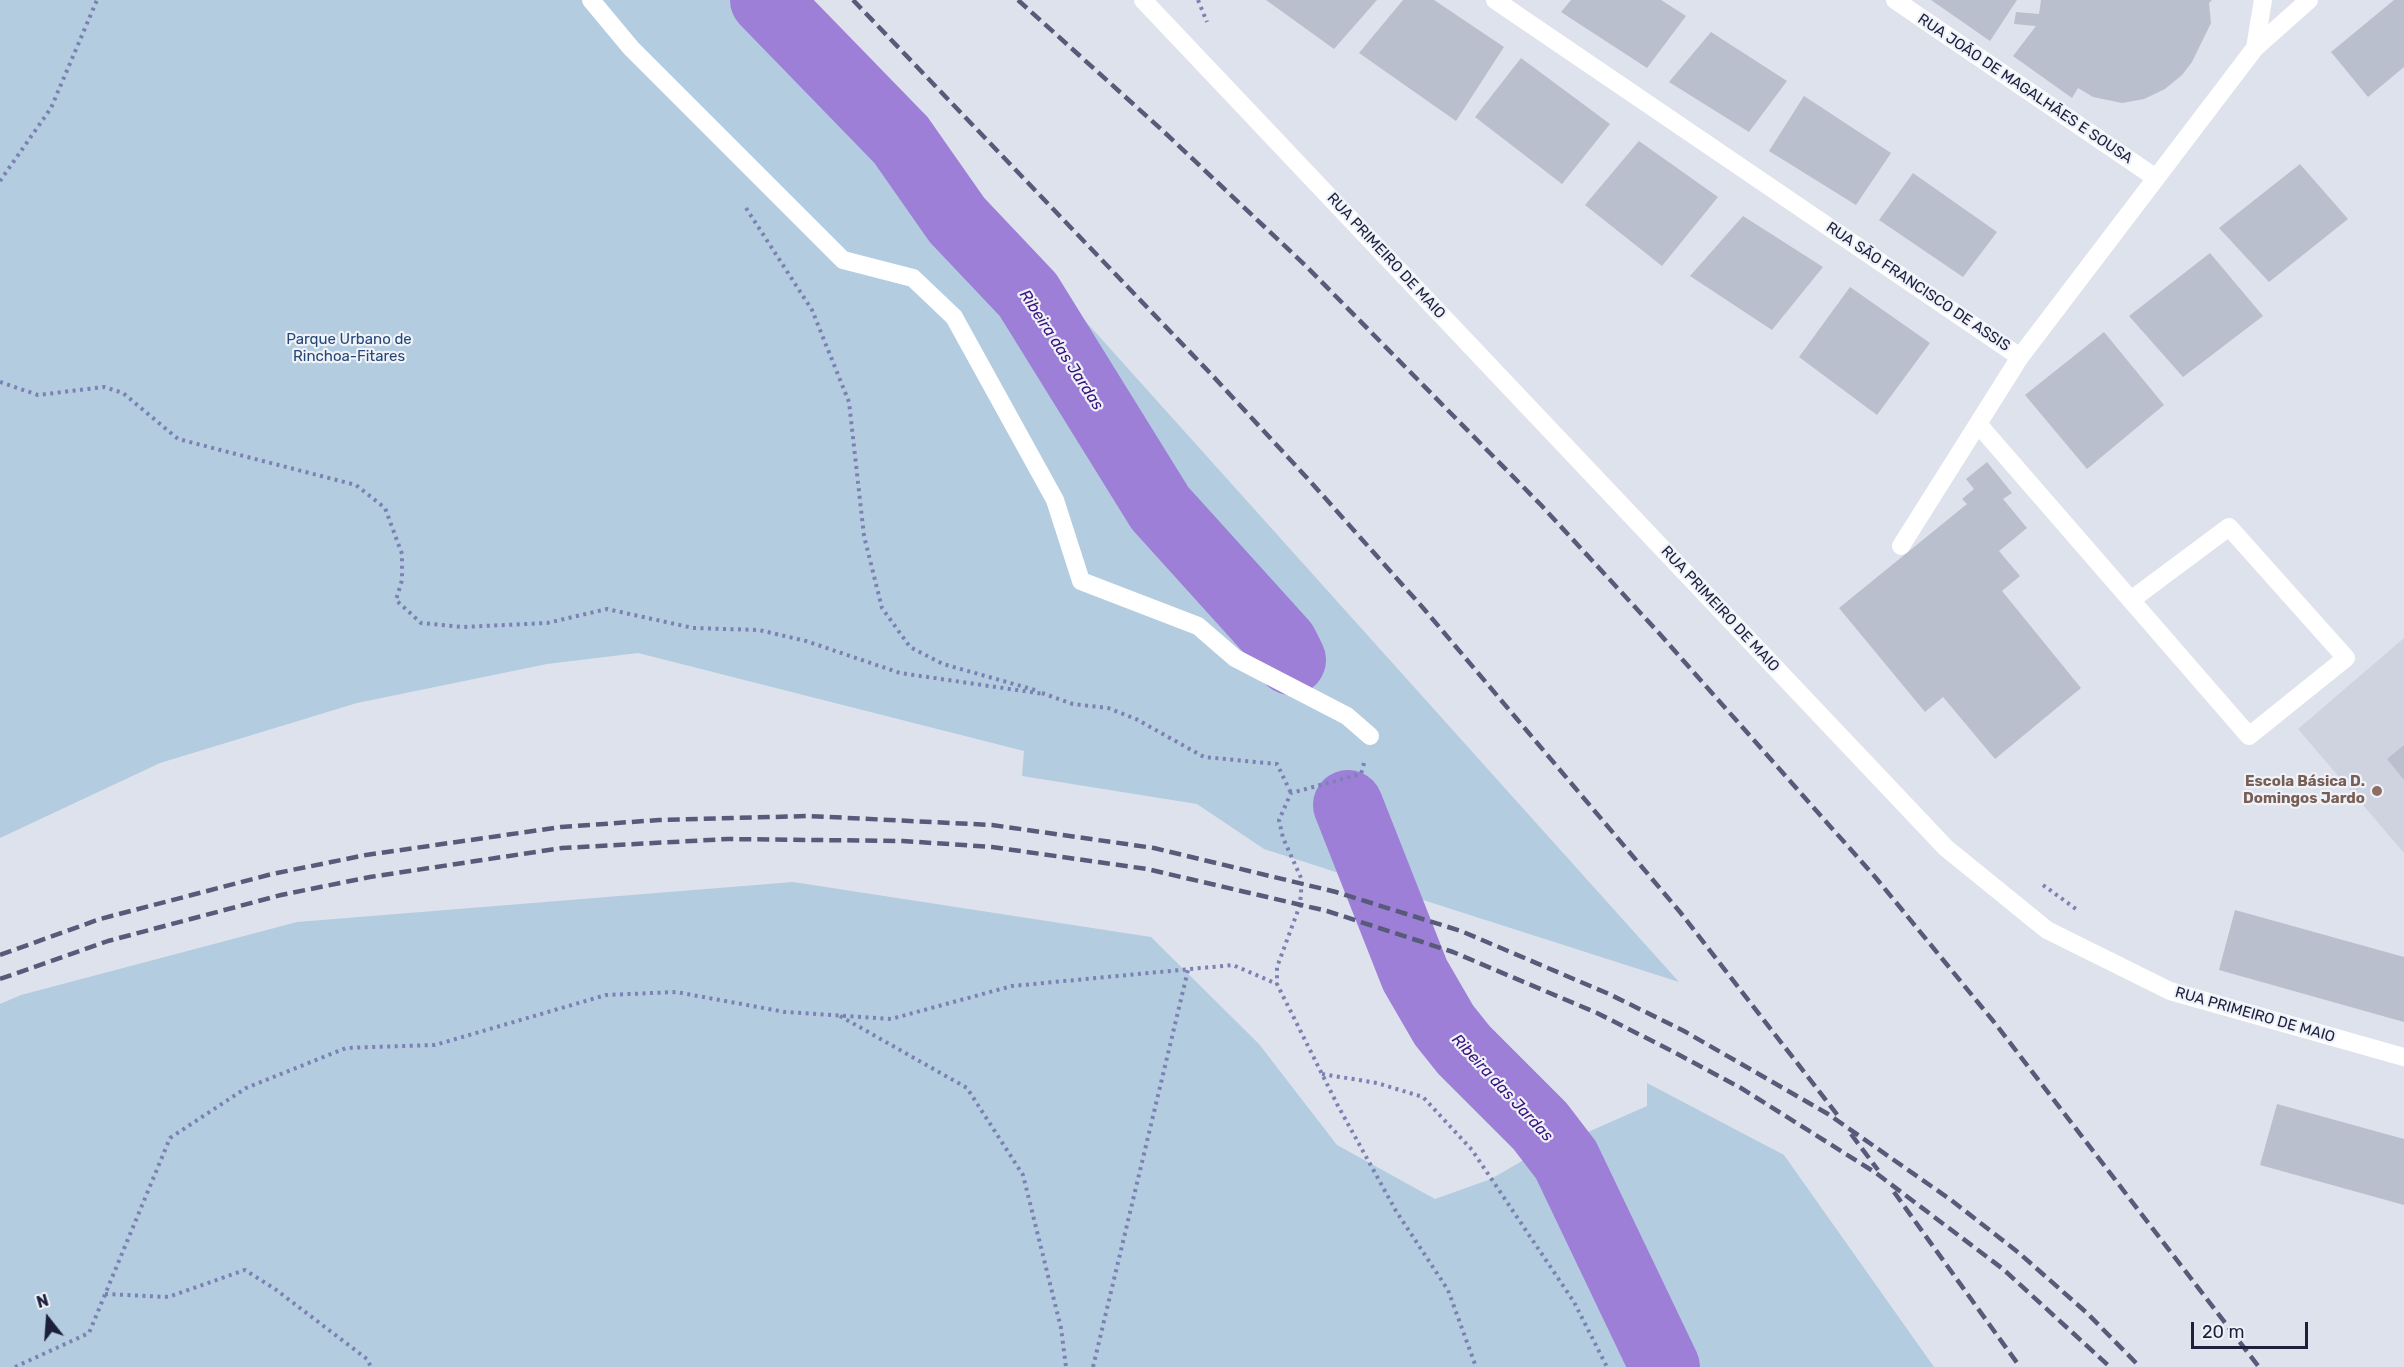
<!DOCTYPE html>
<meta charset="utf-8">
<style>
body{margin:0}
#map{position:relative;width:2404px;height:1367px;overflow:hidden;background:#dee2ec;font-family:Rubik,sans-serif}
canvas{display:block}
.north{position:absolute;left:18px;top:1289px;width:60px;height:60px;-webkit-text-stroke:4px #eff2f8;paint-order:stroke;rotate:343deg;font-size:16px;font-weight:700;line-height:24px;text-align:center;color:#1d203d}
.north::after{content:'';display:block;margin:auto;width:21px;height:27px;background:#1d203d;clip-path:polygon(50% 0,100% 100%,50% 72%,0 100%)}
.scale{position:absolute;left:2191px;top:1322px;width:117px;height:27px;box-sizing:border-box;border:3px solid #1d203d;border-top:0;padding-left:8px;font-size:18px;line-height:21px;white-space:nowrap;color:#1d203d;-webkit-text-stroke:4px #eff2f8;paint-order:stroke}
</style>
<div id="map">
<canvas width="2404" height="1367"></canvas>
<div class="north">N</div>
<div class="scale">20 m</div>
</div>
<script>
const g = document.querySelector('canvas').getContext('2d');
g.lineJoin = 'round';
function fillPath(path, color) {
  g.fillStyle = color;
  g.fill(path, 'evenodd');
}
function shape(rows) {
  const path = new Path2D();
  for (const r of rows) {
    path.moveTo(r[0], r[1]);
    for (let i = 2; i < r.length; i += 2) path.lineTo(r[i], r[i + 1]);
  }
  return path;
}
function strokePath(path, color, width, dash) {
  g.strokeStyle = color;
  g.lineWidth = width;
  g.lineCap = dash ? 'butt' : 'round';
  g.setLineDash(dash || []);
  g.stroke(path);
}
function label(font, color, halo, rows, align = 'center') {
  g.font = font + ' Rubik,sans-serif';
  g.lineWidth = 4.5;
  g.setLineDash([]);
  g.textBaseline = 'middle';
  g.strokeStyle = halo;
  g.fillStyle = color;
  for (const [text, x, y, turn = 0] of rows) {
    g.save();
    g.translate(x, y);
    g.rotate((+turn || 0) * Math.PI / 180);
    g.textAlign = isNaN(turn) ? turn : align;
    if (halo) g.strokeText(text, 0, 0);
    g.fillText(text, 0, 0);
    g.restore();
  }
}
fillPath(shape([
 [2404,638,2404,853,2298,729]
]), '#cfd3e0');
fillPath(shape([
 [0,0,797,0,1679,982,1264,849,1197,804,1022,776,1024,751,638,653,547,664,357,703,160,763,0,838],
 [793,882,1151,937,1259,1044,1337,1145,1435,1199,1491,1179,1522,1161,1647,1106,1647,1083,1784,1155,1934,1367,0,1367,0,1004,21,995,297,922]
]), '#b4cce0');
strokePath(shape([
 [765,0,901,140,957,220,1028,295,1160,508,1283,644,1291,660],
 [1348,805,1415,975,1444,1025,1464,1050,1540,1126,1566,1160,1665,1367]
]), '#9d7fd8', 70);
fillPath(shape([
 [1266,0,1377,0,1334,49],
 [1403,0,1434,0,1504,47,1456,121,1359,53],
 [1571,0,1661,0,1686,16,1647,68,1561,12],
 [1931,0,2017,0,1990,41],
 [2041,0,2212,0,2209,3,2211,23,2192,62,2182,75,2165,89,2144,99,2122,103,2093,97,2078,88,2072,98,2013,56,2036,26,2014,24,2016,12,2039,14],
 [2394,0,2404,0,2404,67,2368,97,2331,52],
 [1711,32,1787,81,1749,132,1669,82],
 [1521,58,1610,124,1562,184,1475,117],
 [1804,96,1891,153,1856,205,1769,151],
 [1639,141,1718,197,1662,266,1585,205],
 [2300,164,2348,219,2269,282,2219,228],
 [1913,173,1997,232,1963,277,1879,220],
 [1743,216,1823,267,1772,330,1690,276],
 [2210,253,2263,316,2183,377,2129,316],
 [1850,287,1930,343,1877,415,1799,357],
 [2104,332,2164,405,2087,469,2025,395],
 [1987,462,2012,493,2003,499,2027,528,1999,551,2020,576,2002,591,2081,688,1995,759,1943,697,1925,712,1839,608,1967,504,1962,499,1974,489,1966,479],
 [2404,745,2404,780,2387,759],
 [2235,910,2404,957,2404,1022,2219,970],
 [2277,1104,2404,1139,2404,1205,2260,1165]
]), '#babfcd');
strokePath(shape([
 [1198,0,1207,22],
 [0,181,51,108,97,0],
 [746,208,812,310,849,402,864,536,882,608,910,647,943,664,1035,690],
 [0,382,38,395,104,387,123,393,178,439,356,485,385,508,402,554,402,580,396,600,421,623,463,627,547,623,607,609,693,628,759,630,806,641,900,673,1044,694],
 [1042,693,1073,704,1108,708,1136,719,1204,757,1277,764,1291,793],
 [1364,763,1361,774,1291,793,1279,820,1283,838,1302,880,1300,905,1277,967,1277,984,1337,1104,1396,1211,1448,1290,1476,1367],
 [2043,885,2076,909],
 [840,1016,967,1088,1023,1175,1061,1328,1066,1367],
 [1322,1074,1377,1083,1423,1097,1472,1150,1574,1302,1607,1367],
 [105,1294,168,1297,245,1270,275,1289,367,1359,371,1367],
 [15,1367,89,1333,170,1138,246,1088,346,1048,435,1045,606,995,676,992,785,1012,891,1019,1012,986,1233,965,1277,984],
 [1093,1367,1188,970]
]), '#7b82b3', 4, [3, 4.5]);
strokePath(shape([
 [591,0,631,48,843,260,913,278,954,317,1055,500,1081,581,1198,626,1235,658,1347,716,1370,736]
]), '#fff', 18);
strokePath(shape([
 [1495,0,2020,357,2255,48,2309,0],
 [1895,0,2156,178],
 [2255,48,2263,0],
 [1978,424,2249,736,2346,658,2229,527,2131,600],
 [1901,546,2020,357]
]), '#fff', 18);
strokePath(shape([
 [1143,0,1946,848,2047,930,2170,991,2404,1057]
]), '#fff', 18);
strokePath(shape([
 [853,0,1211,374,1309,480,1424,609,1680,912,1839,1117],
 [1018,0,1162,130,1306,266,1541,505,1658,632,1876,878,1994,1022,2259,1367],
 [0,955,100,919,272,874,366,855,561,827,659,820,809,816,992,825,1154,848,1336,892,1461,931,1609,994,1684,1031,1828,1114,1951,1200,2019,1253,2087,1313,2140,1367],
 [0,979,108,941,281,895,370,877,562,848,728,839,903,841,992,847,1147,869,1327,911,1453,952,1597,1013,1672,1051,1741,1088,1876,1173,2003,1269,2110,1367],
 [1851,1134,1878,1170],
 [1894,1192,2020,1367]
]), '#575a79', 4.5, [12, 6]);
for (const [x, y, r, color] of [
 [2377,791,6,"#8d6e63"]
]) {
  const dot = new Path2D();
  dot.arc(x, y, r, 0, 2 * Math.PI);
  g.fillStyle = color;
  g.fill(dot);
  strokePath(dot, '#eff2f8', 2);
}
label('15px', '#1d203d', '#eff2f8', [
 ["RUA JOÃO DE MAGALHÃES E SOUSA",2025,89,34],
 ["RUA PRIMEIRO DE MAIO",1386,256,47],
 ["RUA SÃO FRANCISCO DE ASSIS",1918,287,34],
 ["RUA PRIMEIRO DE MAIO",1720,609,47],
 ["RUA PRIMEIRO DE MAIO",2255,1015,16]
]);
label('15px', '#234778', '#eff2f8', [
 ["Parque Urbano de",349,340],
 ["Rinchoa-Fitares",349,357]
]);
label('bold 15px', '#785e54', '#eff2f8', [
 ["Escola Básica D.",2365,782],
 ["Domingos Jardo",2365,799]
], 'right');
label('italic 16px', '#39117f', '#eff2f8', [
 ["Ribeira das Jardas",1061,350,57],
 ["Ribeira das Jardas",1502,1088,47]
]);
</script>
